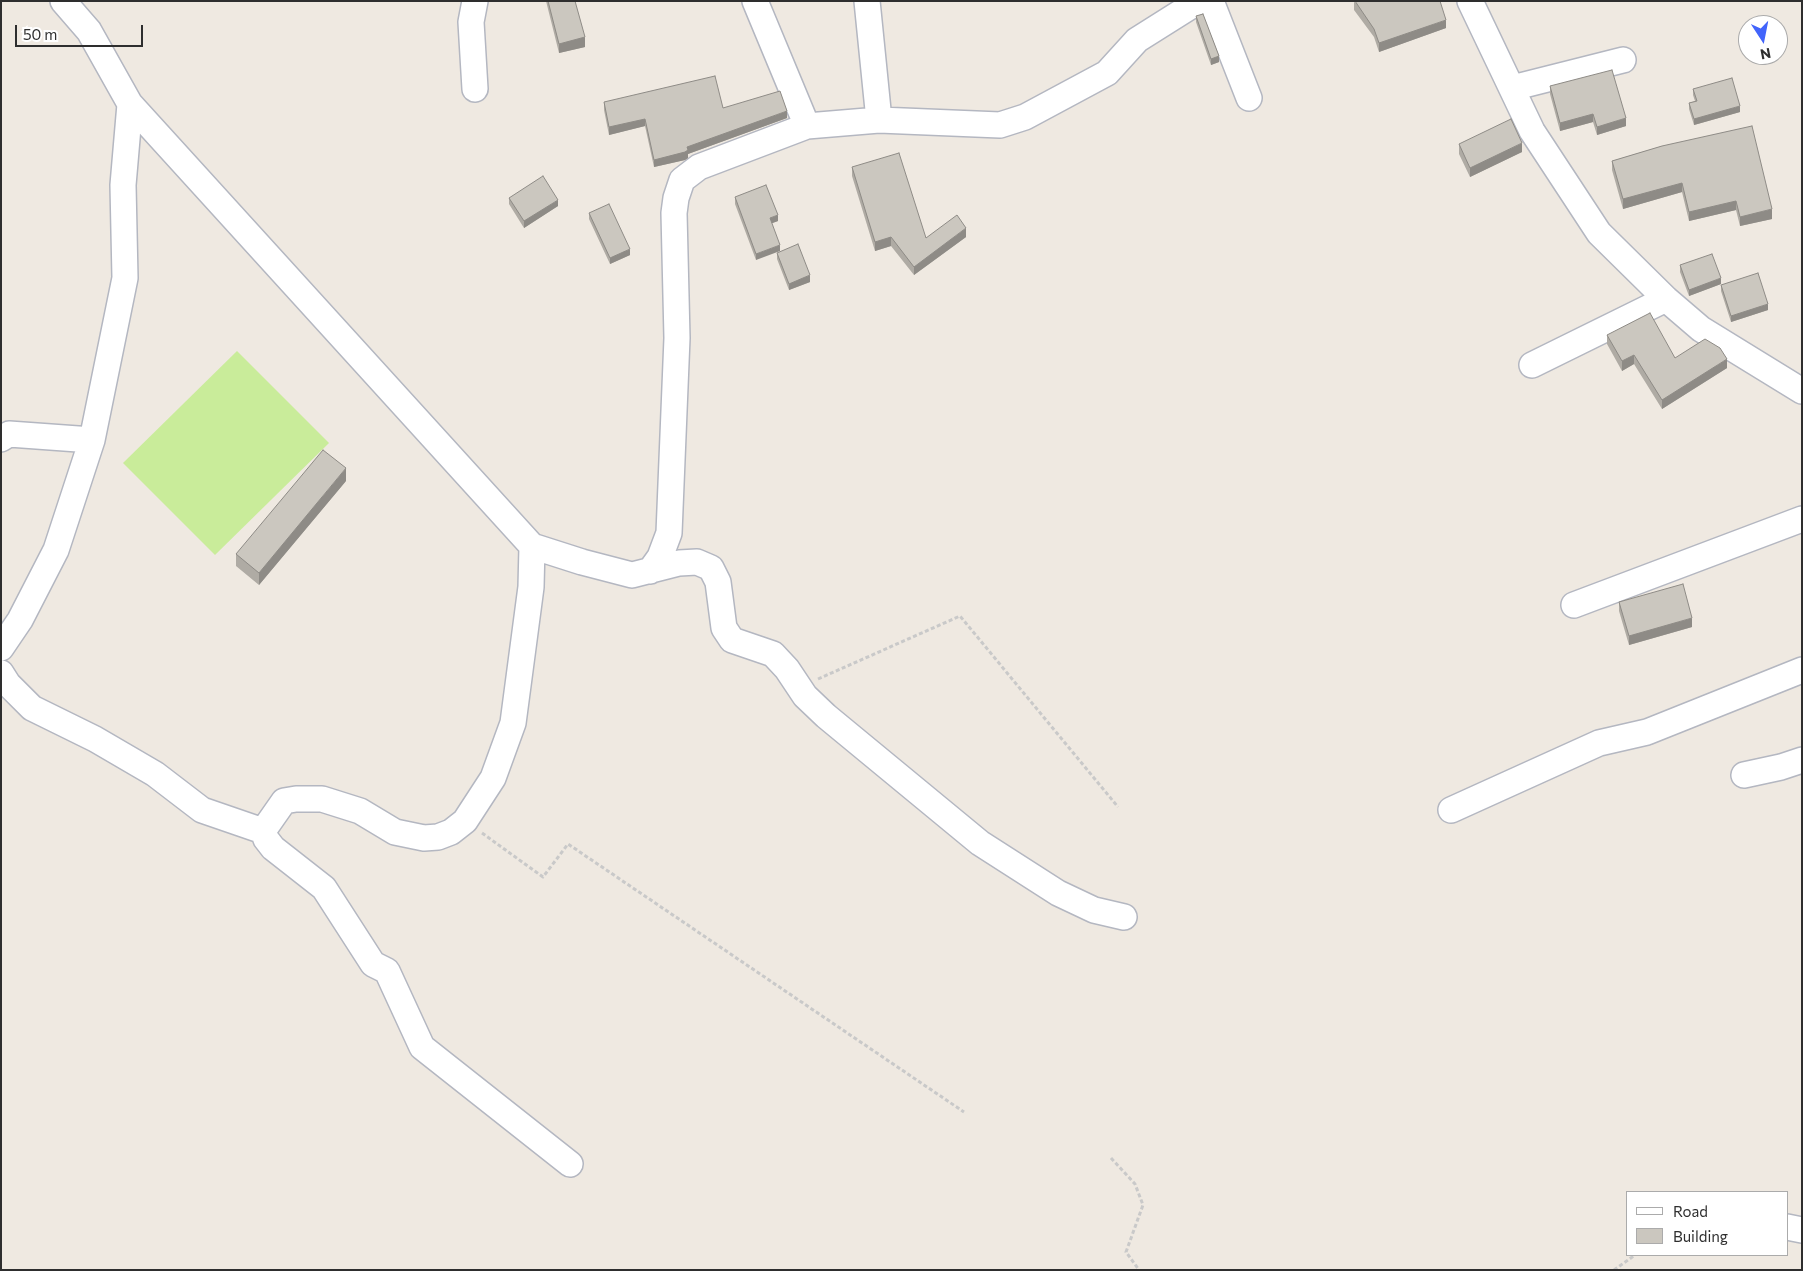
<!DOCTYPE html>
<style>
body{margin:0}
#map{position:relative;width:1803px;height:1271px;overflow:hidden;background:#efe9e1;font-family:Commissioner,sans-serif}
canvas{display:block}
.frame{position:absolute;inset:0;border:2px solid #2e2e2e;pointer-events:none}
.legend{position:absolute;left:1626px;top:1191px;width:162px;height:65px;box-sizing:border-box;background:#fff;border:1px solid #ababab;margin:0;padding:6px 9px;list-style:none;font-size:15px;color:#2e2e2e}
.legend li{display:flex;align-items:center;gap:10px;height:25px}
.legend b{width:25px;border:1px solid #ababab}
.north{position:absolute;left:1738px;top:15px;width:50px;height:50px;box-sizing:border-box;background:#fff;border:1px solid #ababab;border-radius:50%;rotate:169deg;font-size:14px;font-weight:700;line-height:20px;text-align:center;color:#2e2e2e}
.north::after{content:'';display:block;margin:auto;width:18px;height:22px;background:#4264fb;clip-path:polygon(50% 0,100% 100%,50% 72%,0 100%)}
.scale{position:absolute;left:15px;top:25px;width:128px;height:22px;box-sizing:border-box;border:2px solid #2e2e2e;border-top:0;padding-left:6px;font-size:15px;line-height:18px;white-space:nowrap;color:#2e2e2e;-webkit-text-stroke:4px #fff;paint-order:stroke}
</style>
<div id="map">
<canvas width="1803" height="1271"></canvas>
<div class="frame"></div>
<ul class="legend">
<li><b style="height:6px;background:#fff"></b>Road</li>
<li><b style="height:14px;background:#cbc7bf"></b>Building</li>
</ul>
<div class="north">N</div>
<div class="scale">50 m</div>
</div>
<script>
const g = document.querySelector('canvas').getContext('2d');
g.lineJoin = 'round';
function fillPath(path, color) {
  g.fillStyle = color;
  g.fill(path, 'evenodd');
}
function shape(rows) {
  const path = new Path2D();
  for (const r of rows) {
    path.moveTo(r[0], r[1]);
    for (let i = 2; i < r.length; i += 2) path.lineTo(r[i], r[i + 1]);
  }
  return path;
}
function strokePath(path, color, width, dash) {
  g.strokeStyle = color;
  g.lineWidth = width;
  g.lineCap = dash ? 'butt' : 'round';
  g.setLineDash(dash || []);
  g.stroke(path);
}
fillPath(shape([
 [237,351,329,443,215,555,123,463]
]), '#c9ec9a');
const minor = shape([
 [63,1,89,31,130,104,532,546,582,562,632,575,679,563,697,562,711,568,718,582,724,628,732,640,773,654,787,669,805,696,826,716,980,843,1058,893,1094,910,1124,917],
 [755,1,807,126],
 [867,1,879,120],
 [1211,1,1249,98],
 [1470,1,1532,131,1599,233,1666,299,1701,329,1802,391],
 [1512,88,1623,60],
 [475,89,471,22,475,1],
 [1532,365,1666,299],
 [1,439,9,434,92,440],
 [650,571,660,557,669,533,677,338,674,213,676,198,682,180,699,167,807,126,879,120,1000,125,1025,117,1107,73,1137,40,1199,1],
 [1574,605,1802,519],
 [1,648,20,620,56,550,92,440,125,278,123,185,130,104],
 [1,673,8,684,32,708,95,739,155,774,202,810,263,831,266,839,273,848,324,888,373,964,387,971,422,1047,570,1164],
 [1744,775,1781,767,1802,760],
 [1451,810,1599,743,1647,732,1802,670],
 [263,831,284,801,296,799,322,799,360,811,395,832,424,838,438,837,451,832,465,821,493,778,513,723,531,587,532,546],
 [1787,1227,1802,1230]
]);
strokePath(minor, '#b4b7c1', 28);
strokePath(shape([
 [818,679,960,616,1118,807],
 [482,833,543,877,568,844,964,1112],
 [1111,1158,1135,1184,1143,1205,1126,1252,1139,1270],
 [1614,1270,1635,1255]
]), '#c9c9c9', 3, [4, 2.5]);
strokePath(minor, '#fff', 25);
fillPath(shape([
 [546,1,575,1,585,47,559,53],
 [1354,2,1446,28,1379,52,1374,37,1354,10],
 [1196,16,1219,62,1211,65,1196,22],
 [1550,86,1626,126,1597,135,1593,122,1560,131,1550,94],
 [1693,89,1740,112,1694,125,1689,109,1689,103,1695,101,1693,95],
 [604,102,723,108,787,118,688,154,688,158,685,160,654,167,645,126,609,135,604,110],
 [1459,144,1522,152,1470,177,1459,154],
 [1662,146,1772,219,1740,226,1736,210,1689,221,1682,192,1623,209,1612,170,1612,161],
 [852,167,926,238,966,237,914,275,891,246,875,251,852,176],
 [735,197,778,221,772,223,756,260,735,204],
 [509,198,558,206,524,228,509,204],
 [589,213,630,255,610,264,589,219],
 [777,253,810,282,789,290,777,259],
 [1680,265,1721,284,1689,296,1680,272],
 [1721,285,1768,310,1731,322,1721,291],
 [1607,335,1675,358,1727,368,1662,409,1634,364,1622,371,1607,344],
 [346,481,259,585,236,566,236,554],
 [1619,602,1692,627,1629,645,1619,611]
]), '#afaba4');
fillPath(shape([
 [1446,20,1446,28,1379,52,1379,43],
 [585,37,585,47,559,53,559,44],
 [1219,56,1219,62,1211,65,1211,59],
 [1740,106,1740,112,1694,125,1694,119],
 [787,111,787,118,688,154,688,158,685,160,654,167,654,160,687,147],
 [1593,114,1593,122,1560,131,1560,123],
 [1626,118,1626,126,1597,135,1597,127],
 [645,119,645,126,609,135,609,127],
 [1522,143,1522,152,1470,177,1470,168],
 [1682,183,1682,192,1623,209,1623,199],
 [558,200,558,206,524,228,524,221],
 [1736,201,1736,210,1689,221,1689,212],
 [1772,209,1772,219,1740,226,1740,217],
 [778,215,778,221,770,224,770,218],
 [966,228,966,237,914,275,914,267],
 [891,237,891,246,875,251,875,242],
 [780,245,780,251,756,260,756,254],
 [630,249,630,255,610,264,610,258],
 [810,275,810,282,789,290,789,284],
 [1721,278,1721,284,1689,296,1689,290],
 [1768,304,1768,310,1731,322,1731,316],
 [1634,355,1634,364,1622,371,1622,361],
 [1727,359,1727,368,1662,409,1662,400],
 [346,468,346,481,259,585,259,573],
 [1692,618,1692,627,1629,645,1629,636]
]), '#8e8b86');
const building = shape([
 [548,1,575,1,585,37,559,44,548,1],
 [1355,1,1440,1,1446,20,1379,43,1374,29,1355,1],
 [1203,14,1219,56,1211,59,1196,16,1203,14],
 [1612,70,1626,118,1597,127,1593,114,1560,123,1550,86,1612,70],
 [715,76,723,108,780,91,787,111,687,147,688,150,685,152,654,160,645,119,609,127,604,102,715,76],
 [1732,78,1740,106,1694,119,1689,103,1697,101,1693,89,1732,78],
 [1511,119,1522,143,1470,168,1459,144,1511,119],
 [1752,126,1772,209,1740,217,1736,201,1689,212,1682,183,1623,199,1612,161,1662,146,1752,126],
 [899,153,926,238,957,215,966,228,914,267,891,237,875,242,852,167,899,153],
 [543,176,558,200,524,221,509,198,543,176],
 [766,185,778,215,770,218,780,245,756,254,735,197,766,185],
 [609,204,630,249,610,258,589,213,609,204],
 [798,244,810,275,789,284,777,253,798,244],
 [1712,254,1721,278,1689,290,1680,265,1712,254],
 [1758,273,1768,304,1731,316,1721,285,1758,273],
 [1650,313,1675,358,1705,339,1720,348,1727,359,1662,400,1634,355,1622,361,1607,335,1650,313],
 [323,450,346,468,259,573,236,554,323,450],
 [1683,584,1692,618,1629,636,1619,602,1683,584]
]);
fillPath(building, '#cbc7bf');
strokePath(building, '#8e8b86', 1);
</script>
